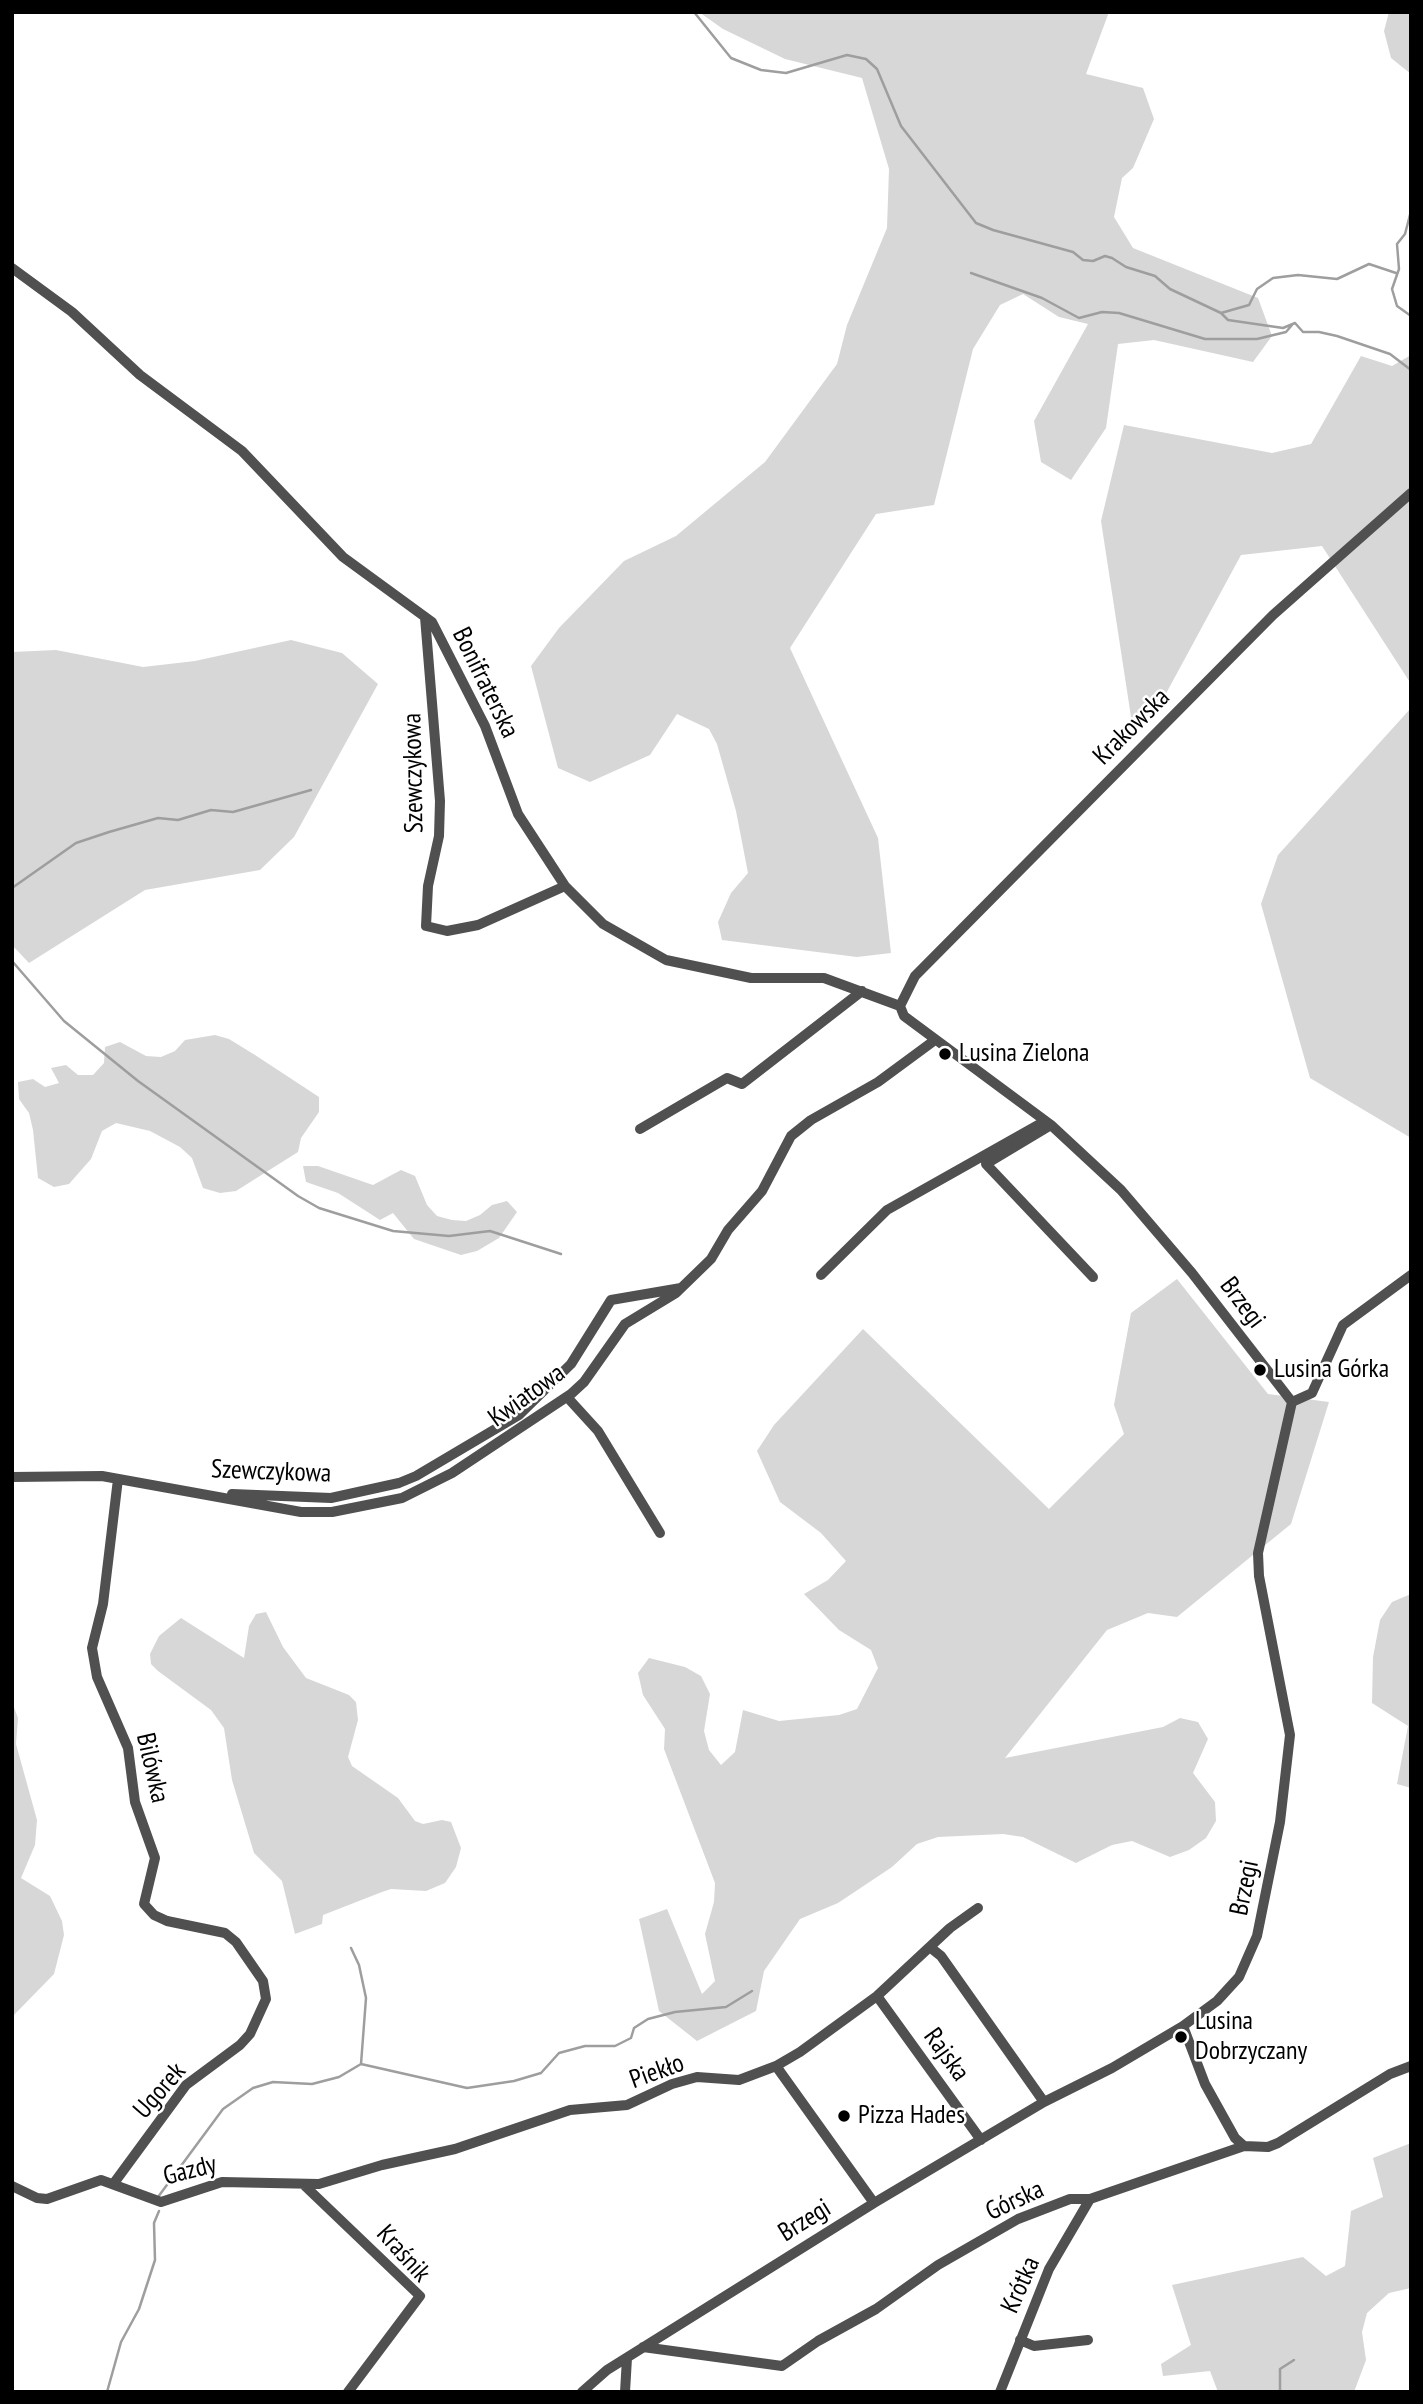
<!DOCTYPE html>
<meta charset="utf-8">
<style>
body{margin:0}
#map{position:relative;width:1423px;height:2404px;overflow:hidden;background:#fff;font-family:"PT Sans Narrow",sans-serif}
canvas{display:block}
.frame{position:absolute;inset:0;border:14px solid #000;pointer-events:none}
</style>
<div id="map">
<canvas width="1423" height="2404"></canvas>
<div class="frame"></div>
</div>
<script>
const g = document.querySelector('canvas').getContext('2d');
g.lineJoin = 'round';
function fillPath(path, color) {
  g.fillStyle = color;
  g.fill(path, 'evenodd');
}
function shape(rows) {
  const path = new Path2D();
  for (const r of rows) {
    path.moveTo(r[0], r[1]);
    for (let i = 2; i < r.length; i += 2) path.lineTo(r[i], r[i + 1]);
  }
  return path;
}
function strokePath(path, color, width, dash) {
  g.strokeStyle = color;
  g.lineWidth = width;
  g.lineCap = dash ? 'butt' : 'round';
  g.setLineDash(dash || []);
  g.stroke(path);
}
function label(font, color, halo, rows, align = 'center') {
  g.font = font + ' "PT Sans Narrow",sans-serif';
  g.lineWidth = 5;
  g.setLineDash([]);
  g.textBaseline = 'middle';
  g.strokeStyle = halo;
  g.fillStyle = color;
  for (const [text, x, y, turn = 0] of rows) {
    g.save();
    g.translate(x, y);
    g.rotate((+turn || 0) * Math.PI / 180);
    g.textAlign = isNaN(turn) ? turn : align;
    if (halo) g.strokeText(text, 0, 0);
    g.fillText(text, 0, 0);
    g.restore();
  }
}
fillPath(shape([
 [699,12,1109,12,1086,74,1143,88,1154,119,1133,168,1122,178,1114,217,1133,248,1258,298,1272,336,1253,362,1154,340,1118,344,1106,428,1071,480,1041,462,1034,421,1088,324,1059,317,1023,294,1000,305,973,349,934,505,876,514,790,648,878,838,891,953,857,957,722,940,718,922,731,893,748,873,736,811,717,744,709,729,677,714,650,755,590,782,558,768,531,666,559,628,624,561,676,536,765,462,837,364,847,325,887,228,889,169,862,78,785,59,723,29],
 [1389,12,1411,12,1411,74,1391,58,1384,31],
 [1411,355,1411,684,1322,546,1241,555,1156,712,1133,730,1101,521,1124,425,1272,453,1311,444,1361,356,1392,366],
 [291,640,342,653,378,684,294,837,260,870,145,890,29,963,12,945,12,652,56,650,143,667,195,661],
 [1411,708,1411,1138,1310,1078,1261,904,1278,855],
 [215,1035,229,1039,255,1055,319,1097,319,1112,301,1138,298,1152,236,1191,220,1193,203,1188,192,1158,180,1147,150,1131,116,1123,102,1131,91,1159,69,1184,54,1187,38,1178,33,1130,29,1113,19,1099,18,1082,33,1079,45,1087,59,1083,51,1068,66,1065,78,1075,93,1075,104,1063,105,1047,120,1042,146,1056,161,1057,175,1051,185,1040],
 [303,1166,318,1166,373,1185,401,1170,415,1176,427,1205,437,1216,452,1220,466,1221,480,1215,492,1205,507,1201,517,1212,499,1238,477,1251,461,1255,414,1239,393,1213,380,1220,338,1193,306,1182],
 [1177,1279,1268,1394,1329,1402,1291,1524,1177,1617,1148,1613,1107,1630,1005,1758,1163,1727,1180,1718,1198,1722,1208,1739,1193,1773,1215,1802,1216,1821,1206,1838,1189,1850,1170,1857,1132,1841,1112,1845,1076,1863,1023,1837,1003,1834,938,1837,917,1844,892,1867,838,1903,800,1919,764,1971,756,2011,697,2041,659,2011,639,1919,667,1909,702,1994,715,1981,705,1934,714,1902,715,1883,664,1749,665,1729,643,1695,638,1673,649,1658,685,1667,701,1676,710,1694,704,1731,709,1750,721,1765,735,1752,743,1710,779,1721,839,1715,857,1709,878,1668,871,1650,839,1630,804,1594,828,1580,846,1561,821,1533,780,1502,757,1451,774,1425,863,1329,1049,1509,1124,1434,1114,1405,1131,1313],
 [1411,1594,1411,1788,1397,1784,1408,1726,1372,1703,1373,1657,1380,1620,1392,1602],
 [266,1612,283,1647,306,1678,349,1695,356,1702,358,1720,348,1757,352,1766,398,1798,415,1821,423,1824,442,1820,451,1822,461,1848,456,1867,445,1883,426,1891,391,1889,382,1892,323,1915,322,1924,295,1934,282,1881,254,1853,232,1780,224,1728,211,1710,158,1671,151,1664,150,1654,159,1636,181,1618,244,1658,249,1626,256,1614],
 [12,1702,18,1718,16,1744,37,1820,35,1845,21,1878,50,1896,62,1921,64,1935,54,1974,12,2017],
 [1411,2143,1411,2288,1389,2293,1367,2313,1362,2332,1366,2360,1354,2392,1218,2392,1210,2371,1163,2376,1161,2364,1191,2345,1172,2285,1303,2257,1326,2276,1345,2266,1351,2211,1383,2197,1373,2158]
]), '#d7d7d7');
strokePath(shape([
 [694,12,731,58,761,70,786,73,847,55,866,59,877,69,901,126,976,223,993,230,1073,252,1083,260,1093,261,1105,256,1112,258,1126,267,1155,276,1170,289,1221,313,1228,320,1283,328,1295,323],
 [1411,211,1405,234,1397,244,1399,269,1392,289,1397,306,1411,316],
 [971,273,1042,298,1079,318,1102,312,1119,313,1205,339,1257,339,1286,332,1292,325],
 [1221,313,1249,305,1257,289,1273,278,1298,275,1337,279,1369,264,1396,273],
 [1295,323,1303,332,1319,332,1337,336,1390,354,1411,370],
 [12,888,76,843,109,832,158,818,178,820,211,810,233,812,311,790],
 [12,961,64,1021,138,1081,298,1196,319,1208,393,1231,449,1236,490,1231,561,1254],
 [351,1948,359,1965,366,1998,361,2064],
 [158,2197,223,2109,253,2088,273,2082,312,2084,339,2077,361,2064,467,2088,514,2081,541,2073,559,2053,585,2046,615,2046,631,2038,634,2028,648,2019,675,2012,726,2007,752,1991],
 [107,2392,121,2342,139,2309,155,2260,154,2223,159,2211],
 [1280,2392,1280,2369,1294,2360]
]), '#9e9e9e', 2.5);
strokePath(shape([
 [12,268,72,312,140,375,242,451,343,557,432,622,485,726,518,814,565,886,603,924,666,960,751,978,824,978,900,1006],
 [425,617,440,801,439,836,428,886,426,926,447,931,478,925,565,886],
 [900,1006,915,976,1273,615,1411,493],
 [1051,1125,986,1164,1093,1277],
 [640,1129,727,1078,742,1084,862,991],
 [821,1275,887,1210,1045,1121],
 [567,1397,598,1431,660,1533],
 [1292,1402,1312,1393,1343,1325,1411,1275],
 [12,1477,102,1476,301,1512,332,1512,402,1498,452,1473,571,1394,584,1382,625,1324,676,1293,711,1259,728,1230,762,1191,791,1136,811,1120,878,1082,935,1040],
 [232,1494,331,1498,399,1483,416,1476,519,1415,571,1364,611,1300,681,1288],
 [931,1948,941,1956,1044,2102],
 [877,1996,981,2140],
 [1183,2026,1205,2084,1235,2138,1244,2146],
 [776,2066,874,2203],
 [114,2183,186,2085,240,2045,250,2034,266,1999,263,1981,236,1942,225,1933,167,1921,154,1915,144,1904,155,1858,135,1802,128,1748,97,1677,92,1648,103,1604,118,1479],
 [12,2186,37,2198,47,2199,101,2180,161,2202,222,2182,319,2184,382,2165,455,2149,570,2110,627,2105,672,2084,697,2077,739,2080,776,2066,800,2052,877,1996,950,1928,978,1908],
 [305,2186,420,2296,348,2392],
 [1020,2340,1034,2346,1088,2340],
 [643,2347,782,2366,818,2341,876,2309,938,2265,1018,2219,1070,2199,1090,2199,1244,2146,1268,2147,1278,2143,1390,2074,1411,2066],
 [582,2392,607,2370,874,2203,1044,2102,1112,2068,1183,2026,1217,2001,1239,1977,1257,1936,1280,1822,1290,1735,1259,1576,1258,1553,1292,1402,1192,1273,1121,1190,1051,1125,904,1016,900,1006],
 [625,2392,627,2358],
 [1000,2392,1049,2269,1090,2199]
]), '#505050', 10);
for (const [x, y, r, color] of [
 [945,1054,7,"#000"],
 [1260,1370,7,"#000"],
 [1181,2037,7,"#000"],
 [844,2116,7,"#000"]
]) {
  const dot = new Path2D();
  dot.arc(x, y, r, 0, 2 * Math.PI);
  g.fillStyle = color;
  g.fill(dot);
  strokePath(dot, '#fff', 2.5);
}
label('26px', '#000', '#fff', [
 ["Bonifraterska",485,683,64],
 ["Krakowska",1132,727,-45],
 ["Szewczykowa",414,773,-91],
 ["Brzegi",1242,1303,53],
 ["Kwiatowa",527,1396,-36],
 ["Szewczykowa",271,1472,2],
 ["Bilówka",152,1768,77],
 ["Brzegi",1245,1888,-78],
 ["Rajska",946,2055,54],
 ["Piekło",657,2072,-20],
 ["Ugorek",160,2091,-49],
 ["Gazdy",190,2171,-14],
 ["Górska",1015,2201,-25],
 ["Brzegi",805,2221,-32],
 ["Kraśnik",403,2254,48],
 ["Krótka",1021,2285,-66]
]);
label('26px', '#000', '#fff', [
 ["Lusina Zielona",959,1054],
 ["Lusina Górka",1274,1370],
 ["Lusina",1195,2022],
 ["Dobrzyczany",1195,2052],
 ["Pizza Hades",858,2116]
], 'left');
</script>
